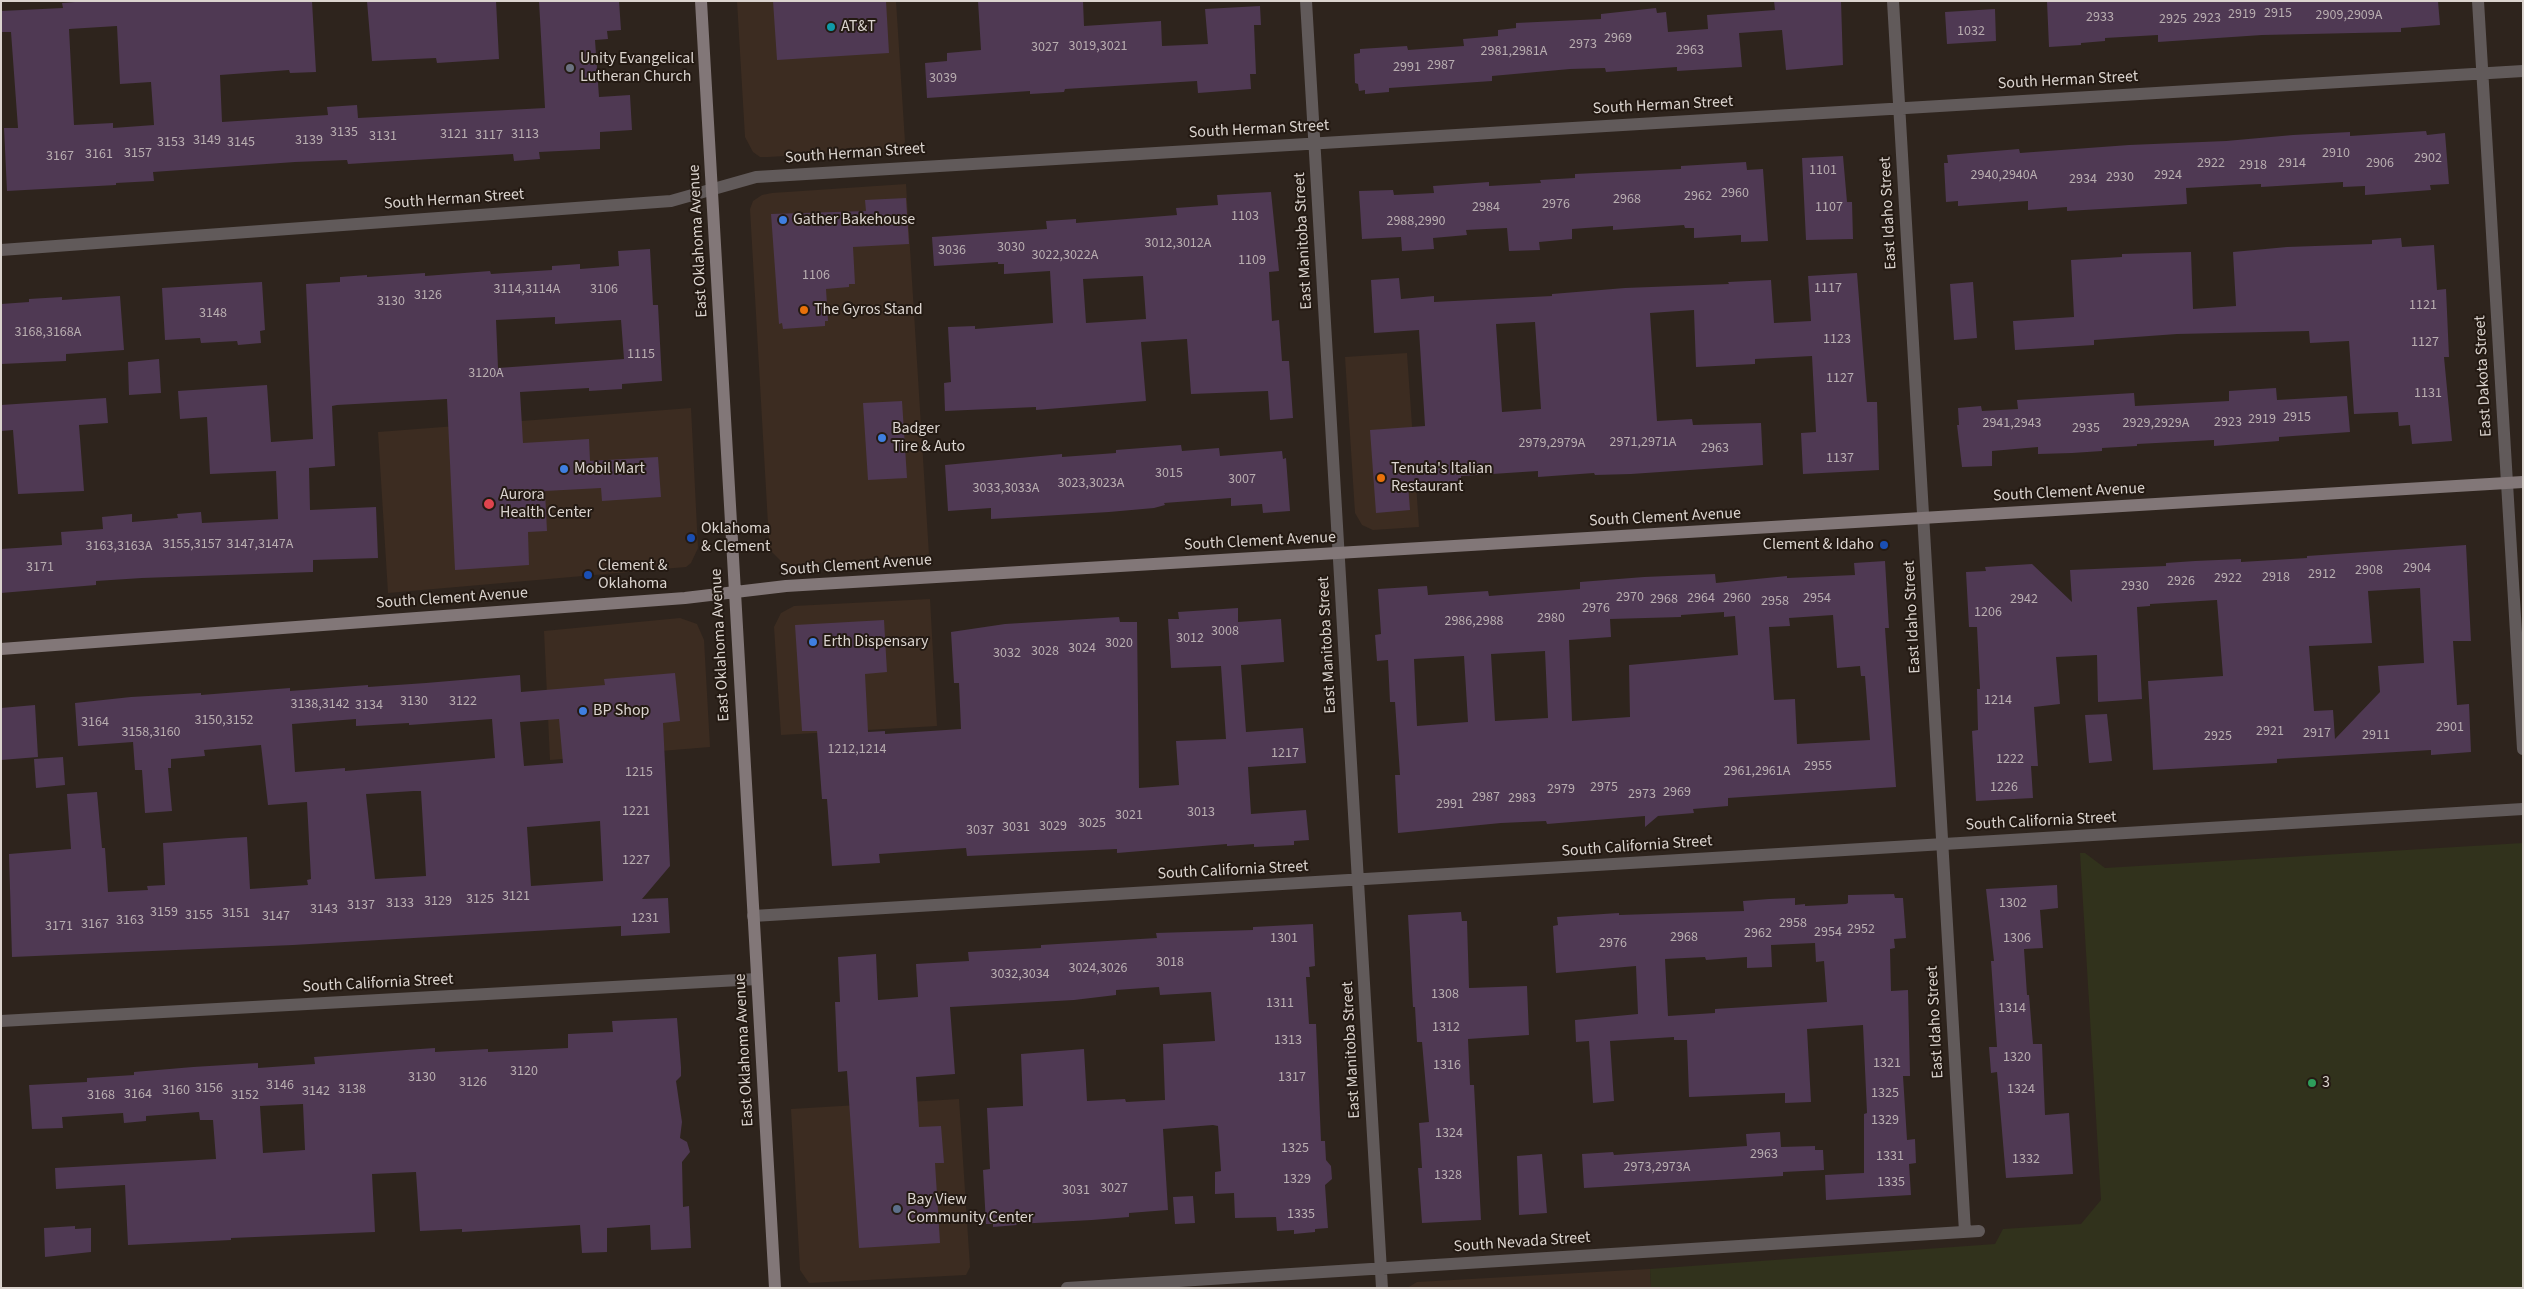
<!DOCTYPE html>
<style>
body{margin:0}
#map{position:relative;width:2524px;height:1289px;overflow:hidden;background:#2e241d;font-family:"Source Sans 3",sans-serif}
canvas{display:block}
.frame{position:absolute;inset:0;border:2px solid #dbd4cf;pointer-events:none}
</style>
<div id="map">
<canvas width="2524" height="1289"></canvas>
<div class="frame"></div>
</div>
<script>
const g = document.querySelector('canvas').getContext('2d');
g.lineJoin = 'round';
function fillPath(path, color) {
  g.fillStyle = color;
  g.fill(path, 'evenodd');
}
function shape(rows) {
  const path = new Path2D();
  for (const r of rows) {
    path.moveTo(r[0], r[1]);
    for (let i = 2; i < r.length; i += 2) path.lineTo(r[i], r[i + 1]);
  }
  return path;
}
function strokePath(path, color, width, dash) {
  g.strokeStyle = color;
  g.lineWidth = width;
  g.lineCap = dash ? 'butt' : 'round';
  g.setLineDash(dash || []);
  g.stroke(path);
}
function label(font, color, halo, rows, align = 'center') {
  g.font = font + ' "Source Sans 3",sans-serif';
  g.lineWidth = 4;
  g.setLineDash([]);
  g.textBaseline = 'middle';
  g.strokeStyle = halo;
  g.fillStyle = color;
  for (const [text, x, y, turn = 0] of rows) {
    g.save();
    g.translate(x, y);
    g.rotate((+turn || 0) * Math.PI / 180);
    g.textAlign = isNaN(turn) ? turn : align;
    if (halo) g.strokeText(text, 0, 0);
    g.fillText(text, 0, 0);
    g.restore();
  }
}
fillPath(shape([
 [737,1,896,1,905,142,900,149,768,157,760,157,753,152,745,137],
 [906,184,929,555,792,565,783,563,771,551,769,542,750,209,753,201,762,195,772,193],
 [1407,353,1419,527,1373,530,1362,525,1355,513,1345,357],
 [691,408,698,548,691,563,686,567,388,593,378,432],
 [930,599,937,726,781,735,774,627,781,613,794,606],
 [680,618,697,624,704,640,710,747,550,760,544,631],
 [959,1099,970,1267,966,1275,809,1283,800,1270,791,1109],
 [1650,1269,1651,1288,1407,1288,1417,1282]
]), '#3c2c21');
fillPath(shape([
 [2523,843,2523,1288,1651,1288,1650,1269,1995,1244,2003,1229,2081,1224,2101,1200,2080,853,2085,853,2105,868]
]), '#31321c');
fillPath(shape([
 [88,1,312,1,316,72,290,73,289,70,220,75,222,122,328,115,327,107,357,105,358,118,545,108,539,1,619,1,621,30,607,31,608,39,595,40,599,97,630,95,632,130,600,132,600,149,539,152,540,159,514,161,513,154,348,164,347,160,295,162,153,172,154,181,116,183,116,185,7,191,4,128,18,128,11,32,1,32,1,11,63,8,62,3],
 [117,26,120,84,151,82,154,125,113,128,113,123,74,125,69,29],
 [367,1,496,1,499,59,437,63,436,58,372,61],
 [773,1,886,1,889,53,777,60],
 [978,1,1083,1,1084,26,1161,21,1162,46,1208,44,1205,9,1260,6,1261,25,1254,25,1256,74,1250,74,1251,89,1198,93,1197,81,1065,89,1064,92,1030,94,1030,91,927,98,925,63,947,61,947,53,981,50],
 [1774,1,1841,1,1843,65,1786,70,1782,30,1739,33,1742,67,1677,71,1677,67,1606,72,1605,68,1570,69,1492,76,1492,81,1389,88,1389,92,1365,94,1365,90,1359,91,1358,84,1355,83,1354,54,1360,53,1360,49,1407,46,1408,50,1464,46,1463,39,1498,36,1498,30,1516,28,1516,23,1601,19,1601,14,1656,8,1657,13,1666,12,1668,32,1708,29,1707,15,1775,10],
 [2047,1,2438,1,2440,25,2401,28,2401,32,2262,35,2158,42,2158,35,2105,38,2105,41,2081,43,2081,45,2049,47],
 [1995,9,1996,41,1947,44,1945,12],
 [2426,131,2427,135,2445,133,2449,184,2430,185,2431,190,2365,195,2365,186,2343,187,2343,182,2261,187,2261,184,2240,185,2186,188,2187,204,2067,211,2067,207,2028,210,2028,201,1958,206,1958,201,1946,202,1944,163,1948,163,1947,155,2019,149,2020,153,2129,145,2226,141,2293,135,2350,132,2350,136],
 [1843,156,1847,202,1852,202,1853,239,1806,240,1802,158],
 [1746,162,1747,170,1763,169,1768,241,1741,242,1741,235,1694,238,1694,228,1685,228,1684,225,1613,230,1613,226,1572,229,1572,239,1539,242,1540,250,1509,251,1507,228,1466,230,1467,235,1433,238,1434,249,1402,251,1401,237,1362,239,1359,191,1393,190,1394,195,1434,193,1433,186,1489,182,1489,186,1541,183,1540,180,1575,178,1575,174,1681,169,1681,166],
 [1271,192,1279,271,1269,272,1272,321,1279,320,1282,361,1289,361,1293,418,1270,420,1268,391,1191,394,1187,339,1141,342,1146,401,1036,410,1036,407,945,411,944,383,951,382,948,327,975,326,975,329,1053,323,1050,271,1004,274,1004,264,998,264,998,262,934,266,932,237,1047,229,1046,221,1076,219,1076,223,1177,215,1176,208,1218,205,1217,195],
 [1143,276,1146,319,1086,323,1083,279],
 [906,198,909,244,853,247,855,284,849,284,849,287,826,289,828,321,825,321,825,326,783,329,782,323,779,324,771,214,866,211,865,200],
 [2401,238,2402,247,2434,245,2437,290,2446,289,2449,357,2444,357,2452,441,2412,444,2410,425,2399,426,2398,412,2354,414,2349,341,2310,343,2309,331,2177,334,2094,340,2094,345,2015,350,2013,321,2074,317,2071,260,2122,257,2122,254,2191,252,2193,309,2236,306,2233,252,2287,247,2372,244,2372,240],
 [650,249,653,305,658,305,662,381,622,384,622,389,589,391,589,388,520,392,523,443,589,439,590,461,658,457,661,497,602,501,601,488,545,491,547,531,528,532,529,565,455,570,447,399,337,405,332,406,335,466,309,468,310,510,376,507,378,558,313,560,313,572,142,578,96,581,96,585,1,593,1,549,62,545,61,532,103,529,102,517,132,514,132,522,178,518,177,514,201,512,202,523,278,519,276,471,210,474,207,417,180,419,178,391,267,385,271,442,313,439,306,284,340,282,340,277,367,275,367,277,425,273,425,276,490,271,491,274,552,270,552,266,580,264,580,269,619,266,618,251],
 [555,317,555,324,621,320,624,359,498,368,496,320],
 [1857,273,1867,402,1877,402,1879,470,1803,474,1801,433,1816,432,1812,356,1755,359,1755,364,1696,367,1694,310,1650,313,1657,421,1692,419,1693,425,1761,423,1763,465,1631,474,1595,475,1594,473,1538,477,1538,471,1461,476,1461,481,1408,484,1410,510,1376,513,1370,430,1425,426,1419,330,1374,333,1371,280,1399,278,1401,299,1434,296,1434,302,1552,296,1552,294,1625,288,1729,284,1728,282,1771,280,1774,323,1811,321,1808,276],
 [1535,322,1541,409,1502,412,1496,324],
 [262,282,265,330,260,331,261,343,238,345,237,341,201,343,200,338,165,340,162,288],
 [1973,282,1977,338,1954,340,1950,284],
 [120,296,124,350,66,354,66,361,1,364,1,304,29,302,29,299,62,297,62,300],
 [159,359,161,393,129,395,128,362],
 [2276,388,2277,400,2347,396,2350,432,2279,437,2279,441,2214,446,2214,440,2137,444,2137,446,2102,448,2102,451,2072,453,2038,454,2038,447,1992,451,1992,466,1962,467,1957,425,1959,425,1958,408,1981,406,1982,411,2018,409,2017,400,2134,393,2135,406,2211,402,2229,401,2229,391],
 [106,398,108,423,79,425,84,491,18,494,13,430,1,431,1,405],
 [902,401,907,478,868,480,863,403],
 [1181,445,1182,451,1219,448,1220,456,1282,451,1283,459,1286,458,1290,511,1263,513,1262,504,1231,506,1231,498,1164,503,1165,505,1154,508,1109,512,991,519,991,508,948,511,945,465,1062,454,1062,457,1116,453,1116,450],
 [2466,545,2471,641,2453,641,2457,705,2469,704,2471,752,2431,755,2431,750,2277,759,2277,763,2153,770,2148,681,2223,676,2217,600,2150,604,2150,606,2137,607,2142,699,2098,702,2097,655,2056,657,2060,704,2034,707,2038,766,2031,766,2033,798,1976,801,1972,731,1978,730,1977,689,1980,689,1977,627,1969,627,1966,572,1986,571,1985,567,2032,564,2072,602,2070,570,2166,566,2166,563,2195,561,2241,559,2241,562,2307,558,2307,556],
 [2420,588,2424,663,2378,666,2380,692,2335,739,2333,710,2314,711,2309,646,2372,643,2368,591],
 [1885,561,1889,628,1885,628,1896,787,1728,798,1728,806,1693,809,1694,813,1658,816,1645,827,1645,816,1547,824,1546,821,1501,823,1398,833,1395,775,1400,775,1395,702,1390,702,1388,660,1377,661,1375,635,1381,634,1378,589,1427,586,1428,595,1488,591,1489,596,1580,589,1580,582,1644,577,1715,574,1716,583,1787,576,1787,578,1855,575,1854,563],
 [1724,612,1724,617,1735,616,1738,655,1629,665,1630,717,1572,721,1569,640,1611,637,1610,619,1681,617,1681,615],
 [1833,615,1837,668,1860,666,1861,676,1865,676,1870,740,1797,744,1795,699,1774,700,1769,627,1790,626,1789,618],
 [1545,651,1548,718,1495,721,1491,654],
 [1464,656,1468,722,1417,726,1414,659],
 [1238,608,1238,622,1281,619,1284,662,1241,665,1246,732,1303,728,1306,763,1248,767,1251,814,1306,810,1309,840,1294,841,1294,845,1254,847,1254,844,1227,846,1227,844,1117,853,1117,849,967,856,966,848,879,854,880,863,832,866,827,799,822,799,817,731,802,731,795,625,884,620,887,672,865,674,868,732,885,731,885,734,961,729,959,683,954,683,951,632,1005,624,1119,617,1120,622,1137,622,1139,788,1179,785,1176,741,1226,739,1221,666,1171,668,1168,619,1179,619,1178,612],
 [675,673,680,721,663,723,670,866,642,899,668,898,670,933,621,936,621,926,293,945,12,957,9,854,71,849,67,794,97,792,102,848,105,848,108,892,148,890,147,886,165,885,163,843,229,838,247,837,250,889,308,885,307,880,311,879,307,802,268,805,261,745,204,750,205,756,171,759,171,768,168,768,172,811,145,813,142,770,135,770,133,742,78,746,75,703,131,697,201,693,201,695,290,688,290,691,368,685,368,687,426,683,520,675,521,692,605,685,604,679],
 [356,719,356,726,409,723,409,725,492,719,495,758,345,771,345,768,295,772,292,724],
 [559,719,563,763,524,766,520,722],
 [414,791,421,791,426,876,375,879,366,794],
 [600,821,603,881,531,886,527,827],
 [35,705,38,757,1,760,1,708],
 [2107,714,2112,761,2089,763,2085,715],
 [63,757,65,785,36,788,34,759],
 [2057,885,2058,908,2040,910,2043,948,2024,949,2027,995,2029,995,2033,1044,2042,1044,2045,1115,2069,1113,2073,1174,2006,1178,1997,1072,1991,1073,1989,1047,1997,1047,1991,961,1994,961,1986,889],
 [1894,894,1895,898,1903,898,1906,938,1894,939,1895,948,1890,949,1891,991,1908,990,1910,1076,1903,1076,1907,1140,1915,1139,1916,1163,1909,1164,1911,1195,1826,1200,1825,1175,1864,1173,1864,1114,1867,1113,1863,1025,1807,1029,1811,1102,1785,1103,1785,1093,1689,1097,1687,1040,1674,1040,1674,1037,1610,1041,1614,1101,1593,1103,1589,1041,1576,1042,1575,1020,1638,1014,1636,966,1556,973,1553,926,1558,925,1557,917,1619,913,1619,915,1744,911,1743,901,1769,899,1795,898,1795,905,1805,904,1805,906,1846,904,1848,903,1848,895],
 [1815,943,1816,962,1824,961,1827,1002,1715,1009,1715,1013,1668,1016,1665,959,1705,957,1706,960,1747,957,1747,968,1772,967,1771,945],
 [1461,912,1462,921,1467,921,1469,988,1527,986,1529,1035,1468,1039,1470,1085,1474,1085,1481,1220,1422,1223,1418,1168,1422,1168,1419,1123,1429,1122,1422,1042,1417,1042,1415,1007,1413,1007,1408,915],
 [1313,924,1315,966,1309,967,1310,977,1306,977,1309,1024,1316,1024,1321,1141,1325,1141,1326,1160,1331,1166,1332,1179,1325,1185,1328,1228,1315,1229,1315,1232,1294,1234,1294,1230,1277,1231,1276,1217,1235,1218,1234,1193,1215,1194,1215,1172,1221,1171,1218,1126,1213,1125,1163,1129,1168,1210,1129,1213,1129,1217,1092,1220,1016,1224,1017,1225,993,1227,993,1224,986,1224,983,1170,990,1169,987,1108,1023,1106,1021,1054,1084,1049,1087,1101,1125,1099,1126,1102,1165,1100,1163,1044,1215,1041,1211,992,1160,995,1159,987,1116,990,1116,995,1074,1000,950,1007,955,1074,916,1077,919,1127,941,1126,944,1163,935,1163,940,1243,859,1248,847,1071,838,1072,835,1002,840,1002,838,957,876,954,878,1000,918,997,916,964,969,961,968,952,1041,948,1041,945,1157,938,1156,933,1253,930,1253,927],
 [677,1018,681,1067,681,1076,676,1081,682,1122,680,1138,687,1142,690,1152,682,1162,683,1207,689,1206,691,1248,651,1250,650,1225,607,1228,607,1252,582,1253,580,1225,462,1232,462,1229,420,1231,416,1172,372,1174,375,1232,231,1238,231,1240,128,1245,125,1185,56,1189,55,1168,216,1159,213,1120,200,1120,199,1112,146,1116,146,1121,124,1123,123,1113,62,1117,63,1128,32,1129,29,1085,87,1082,87,1078,134,1075,134,1072,193,1067,258,1063,258,1068,315,1064,314,1057,406,1050,435,1048,435,1052,488,1049,488,1052,568,1048,568,1034,613,1032,612,1021],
 [303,1104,305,1150,263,1153,260,1106],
 [1780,1132,1781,1147,1815,1146,1815,1150,1823,1150,1824,1170,1783,1172,1783,1176,1584,1188,1582,1154,1613,1152,1614,1155,1747,1146,1746,1134],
 [1542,1154,1547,1213,1519,1215,1517,1156],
 [1193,1196,1195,1223,1175,1224,1173,1197],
 [75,1226,75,1229,91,1228,91,1252,45,1257,44,1228]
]), '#4f3953');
strokePath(shape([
 [1306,1,1382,1288],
 [1893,1,1965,1232],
 [2478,1,2523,749],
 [1,250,671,201,756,177,2523,71],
 [753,916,2523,809],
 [1,1021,757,979],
 [1067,1288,1979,1231]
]), '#615a5a', 12);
strokePath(shape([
 [701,1,775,1288],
 [1,649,685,598,786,586,2523,482]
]), '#827778', 12);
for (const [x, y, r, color] of [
 [831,27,5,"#0f9aa8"],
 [570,68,5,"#6b7280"],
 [783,220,5,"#3f7fe0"],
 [804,310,5,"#e8710a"],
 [882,438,5,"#3f7fe0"],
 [564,469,5,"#3f7fe0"],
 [1381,478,5,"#e8710a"],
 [489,504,6,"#e0444e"],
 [691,538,5,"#1a4fb4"],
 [1884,545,5,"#1a4fb4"],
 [588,575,5,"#1a4fb4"],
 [813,642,5,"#3f7fe0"],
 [583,711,5,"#3f7fe0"],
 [2312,1083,5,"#2e9e5b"],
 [897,1209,5,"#5c6f8a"]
]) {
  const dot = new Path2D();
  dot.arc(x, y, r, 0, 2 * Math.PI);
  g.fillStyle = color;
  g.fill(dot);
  strokePath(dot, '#241a13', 2);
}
label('14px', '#b8adb0', null, [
 ["2915",2278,14],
 ["2919",2242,15],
 ["2909,2909A",2349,16],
 ["2933",2100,18],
 ["2923",2207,19],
 ["2925",2173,20],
 ["1032",1971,32],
 ["2969",1618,39],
 ["2973",1583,45],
 ["3019,3021",1098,47],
 ["3027",1045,48],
 ["2963",1690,51],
 ["2981,2981A",1514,52],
 ["2987",1441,66],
 ["2991",1407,68],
 ["3039",943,79],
 ["3135",344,133],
 ["3121",454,135],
 ["3113",525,135],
 ["3117",489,136],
 ["3131",383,137],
 ["3149",207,141],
 ["3139",309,141],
 ["3153",171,143],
 ["3145",241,143],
 ["3157",138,154],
 ["2910",2336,154],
 ["3161",99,155],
 ["3167",60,157],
 ["2902",2428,159],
 ["2922",2211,164],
 ["2914",2292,164],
 ["2906",2380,164],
 ["2918",2253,166],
 ["1101",1823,171],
 ["2940,2940A",2004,176],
 ["2924",2168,176],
 ["2930",2120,178],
 ["2934",2083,180],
 ["2960",1735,194],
 ["2962",1698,197],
 ["2968",1627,200],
 ["2976",1556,205],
 ["2984",1486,208],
 ["1107",1829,208],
 ["1103",1245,217],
 ["2988,2990",1416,222],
 ["3012,3012A",1178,244],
 ["3030",1011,248],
 ["3036",952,251],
 ["3022,3022A",1065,256],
 ["1109",1252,261],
 ["1106",816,276],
 ["1117",1828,289],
 ["3114,3114A",527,290],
 ["3106",604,290],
 ["3126",428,296],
 ["3130",391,302],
 ["1121",2423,306],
 ["3148",213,314],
 ["3168,3168A",48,333],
 ["1123",1837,340],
 ["1127",2425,343],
 ["1115",641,355],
 ["3120A",486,374],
 ["1127",1840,379],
 ["1131",2428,394],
 ["2915",2297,418],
 ["2919",2262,420],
 ["2923",2228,423],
 ["2941,2943",2012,424],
 ["2929,2929A",2156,424],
 ["2935",2086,429],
 ["2971,2971A",1643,443],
 ["2979,2979A",1552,444],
 ["2963",1715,449],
 ["1137",1840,459],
 ["3015",1169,474],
 ["3007",1242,480],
 ["3023,3023A",1091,484],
 ["3033,3033A",1006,489],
 ["3155,3157",192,545],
 ["3147,3147A",260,545],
 ["3163,3163A",119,547],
 ["3171",40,568],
 ["2904",2417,569],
 ["2908",2369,571],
 ["2912",2322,575],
 ["2918",2276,578],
 ["2922",2228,579],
 ["2926",2181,582],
 ["2930",2135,587],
 ["2970",1630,598],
 ["2964",1701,599],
 ["2960",1737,599],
 ["2954",1817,599],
 ["2968",1664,600],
 ["2942",2024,600],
 ["2958",1775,602],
 ["2976",1596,609],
 ["1206",1988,613],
 ["2980",1551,619],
 ["2986,2988",1474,622],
 ["3008",1225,632],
 ["3012",1190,639],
 ["3020",1119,644],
 ["3024",1082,649],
 ["3028",1045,652],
 ["3032",1007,654],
 ["1214",1998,701],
 ["3130",414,702],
 ["3122",463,702],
 ["3138,3142",320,705],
 ["3134",369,706],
 ["3150,3152",224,721],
 ["3164",95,723],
 ["2901",2450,728],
 ["2921",2270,732],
 ["3158,3160",151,733],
 ["2917",2317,734],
 ["2911",2376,736],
 ["2925",2218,737],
 ["1212,1214",857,750],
 ["1217",1285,754],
 ["1222",2010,760],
 ["2955",1818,767],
 ["2961,2961A",1757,772],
 ["1215",639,773],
 ["2975",1604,788],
 ["1226",2004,788],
 ["2979",1561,790],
 ["2969",1677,793],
 ["2973",1642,795],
 ["2987",1486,798],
 ["2983",1522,799],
 ["2991",1450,805],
 ["1221",636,812],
 ["3013",1201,813],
 ["3021",1129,816],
 ["3025",1092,824],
 ["3029",1053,827],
 ["3031",1016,828],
 ["3037",980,831],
 ["1227",636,861],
 ["3121",516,897],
 ["3125",480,900],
 ["3129",438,902],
 ["3133",400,904],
 ["1302",2013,904],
 ["3137",361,906],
 ["3143",324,910],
 ["3159",164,913],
 ["3151",236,914],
 ["3155",199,916],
 ["3147",276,917],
 ["1231",645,919],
 ["3163",130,921],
 ["2958",1793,924],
 ["3167",95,925],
 ["3171",59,927],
 ["2952",1861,930],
 ["2954",1828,933],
 ["2962",1758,934],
 ["2968",1684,938],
 ["1301",1284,939],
 ["1306",2017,939],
 ["2976",1613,944],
 ["3018",1170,963],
 ["3024,3026",1098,969],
 ["3032,3034",1020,975],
 ["1308",1445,995],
 ["1311",1280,1004],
 ["1314",2012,1009],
 ["1312",1446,1028],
 ["1313",1288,1041],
 ["1320",2017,1058],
 ["1321",1887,1064],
 ["1316",1447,1066],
 ["3120",524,1072],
 ["3130",422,1078],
 ["1317",1292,1078],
 ["3126",473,1083],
 ["3146",280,1086],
 ["3156",209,1089],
 ["3138",352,1090],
 ["1324",2021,1090],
 ["3160",176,1091],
 ["3142",316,1092],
 ["1325",1885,1094],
 ["3164",138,1095],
 ["3168",101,1096],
 ["3152",245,1096],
 ["1329",1885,1121],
 ["1324",1449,1134],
 ["1325",1295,1149],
 ["2963",1764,1155],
 ["1331",1890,1157],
 ["1332",2026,1160],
 ["2973,2973A",1657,1168],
 ["1328",1448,1176],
 ["1329",1297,1180],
 ["1335",1891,1183],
 ["3027",1114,1189],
 ["3031",1076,1191],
 ["1335",1301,1215]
]);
label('16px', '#dbd4cf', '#241a13', [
 ["AT&T",841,27],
 ["Unity Evangelical",580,59],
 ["Lutheran Church",580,77],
 ["Gather Bakehouse",793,220],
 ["The Gyros Stand",814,310],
 ["Badger",892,429],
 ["Tire & Auto",892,447],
 ["Mobil Mart",574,469],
 ["Tenuta's Italian",1391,469],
 ["Restaurant",1391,487],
 ["Aurora",500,495],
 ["Health Center",500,513],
 ["Oklahoma",701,529],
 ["& Clement",701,547],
 ["Clement & Idaho",1874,545,"right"],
 ["Clement &",598,566],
 ["Oklahoma",598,584],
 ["Erth Dispensary",823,642],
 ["BP Shop",593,711],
 ["3",2322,1083],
 ["Bay View",907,1200],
 ["Community Center",907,1218]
], 'left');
label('16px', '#dbd4cf', '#241a13', [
 ["South Herman Street",2068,81,-3],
 ["South Herman Street",1663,106,-3],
 ["South Herman Street",1259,130,-3],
 ["South Herman Street",855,154,-4],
 ["South Herman Street",454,200,-4],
 ["East Idaho Street",1889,213,-93],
 ["East Oklahoma Avenue",699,241,-93],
 ["East Manitoba Street",1304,241,-93],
 ["East Dakota Street",2484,376,-93],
 ["South Clement Avenue",2069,493,-3],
 ["South Clement Avenue",1665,518,-3],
 ["South Clement Avenue",1260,542,-3],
 ["South Clement Avenue",856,566,-4],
 ["South Clement Avenue",452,599,-4],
 ["East Idaho Street",1913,617,-93],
 ["East Oklahoma Avenue",721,645,-93],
 ["East Manitoba Street",1328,645,-93],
 ["South California Street",2041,822,-3],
 ["South California Street",1637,847,-4],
 ["South California Street",1233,871,-3],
 ["South California Street",378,984,-3],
 ["East Idaho Street",1936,1022,-93],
 ["East Oklahoma Avenue",745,1050,-93],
 ["East Manitoba Street",1352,1050,-93],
 ["South Nevada Street",1522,1243,-4]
]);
</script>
